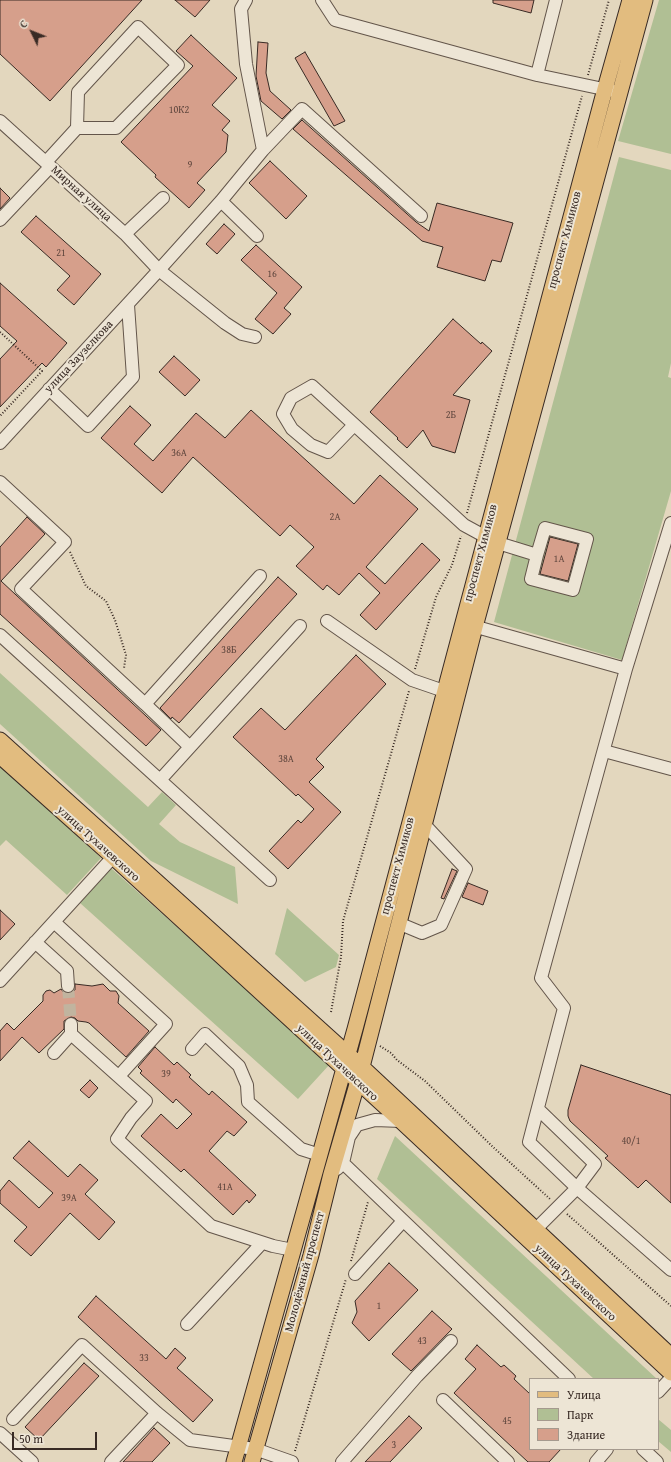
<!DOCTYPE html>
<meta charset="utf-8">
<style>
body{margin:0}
#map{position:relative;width:671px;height:1462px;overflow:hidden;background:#e3d7be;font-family:"Gentium Book Plus",serif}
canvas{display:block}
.legend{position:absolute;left:529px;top:1378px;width:130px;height:72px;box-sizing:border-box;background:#ede5d5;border:1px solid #a59a8e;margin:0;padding:5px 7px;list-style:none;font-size:12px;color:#382a24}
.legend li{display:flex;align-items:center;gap:8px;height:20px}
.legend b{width:20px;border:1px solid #a59a8e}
.north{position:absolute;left:12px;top:12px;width:40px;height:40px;-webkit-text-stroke:3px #ede5d5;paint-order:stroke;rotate:313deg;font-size:11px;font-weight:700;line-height:16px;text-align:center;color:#382a24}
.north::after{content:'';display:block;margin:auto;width:14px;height:18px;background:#382a24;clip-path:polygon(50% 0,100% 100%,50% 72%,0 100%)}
.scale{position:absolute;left:12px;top:1432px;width:85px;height:18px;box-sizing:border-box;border:2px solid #382a24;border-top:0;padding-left:5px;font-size:12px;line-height:14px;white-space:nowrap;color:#382a24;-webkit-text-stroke:3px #ede5d5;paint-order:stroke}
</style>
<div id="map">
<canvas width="671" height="1462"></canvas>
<ul class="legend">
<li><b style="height:5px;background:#e2bc7f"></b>Улица</li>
<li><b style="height:11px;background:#b0bf94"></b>Парк</li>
<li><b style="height:11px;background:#d69f8b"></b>Здание</li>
</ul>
<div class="north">С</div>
<div class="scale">50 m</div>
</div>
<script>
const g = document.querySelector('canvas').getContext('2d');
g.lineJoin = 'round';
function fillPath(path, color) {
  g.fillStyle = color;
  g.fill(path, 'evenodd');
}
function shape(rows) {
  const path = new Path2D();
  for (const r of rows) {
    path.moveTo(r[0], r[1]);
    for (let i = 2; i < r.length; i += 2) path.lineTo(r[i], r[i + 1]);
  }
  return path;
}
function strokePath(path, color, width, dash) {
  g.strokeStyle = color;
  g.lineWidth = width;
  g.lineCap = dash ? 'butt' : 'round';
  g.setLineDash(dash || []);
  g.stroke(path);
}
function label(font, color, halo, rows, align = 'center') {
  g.font = font + ' "Gentium Book Plus",serif';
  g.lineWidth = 4;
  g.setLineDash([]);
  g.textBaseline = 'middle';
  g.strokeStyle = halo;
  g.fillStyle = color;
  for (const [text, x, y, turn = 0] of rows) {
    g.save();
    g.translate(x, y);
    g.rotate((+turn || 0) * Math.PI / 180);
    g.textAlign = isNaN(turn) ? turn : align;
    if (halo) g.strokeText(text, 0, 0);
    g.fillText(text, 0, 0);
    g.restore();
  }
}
fillPath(shape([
 [659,0,671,0,671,154,618,141],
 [619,157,671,170,671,363,668,377,671,378,671,491,622,660,494,622],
 [0,673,148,807,162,792,176,805,159,824,180,842,235,867,238,904,151,861,0,724],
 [0,765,101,858,67,895,6,840,0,846],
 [111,868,330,1064,298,1099,80,903],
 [287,908,339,955,336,967,305,982,275,954],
 [395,1136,657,1379,594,1379,377,1179],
 [658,1419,671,1430,671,1452,658,1441]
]), '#b0bf94');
const building = shape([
 [0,0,142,0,50,101,0,54,0,0],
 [175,0,210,0,195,17,175,0],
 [493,0,534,0,531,13,493,3,493,0],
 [191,35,237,78,212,105,230,121,222,130,228,135,226,152,197,183,205,190,189,208,155,177,156,175,121,142,193,66,176,51,191,35],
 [258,42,268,43,266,73,270,91,291,110,282,119,261,101,256,76,258,42],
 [305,52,345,121,334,126,295,58,305,52],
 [302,120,416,222,429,231,437,203,513,223,501,262,492,260,485,281,437,267,443,247,422,241,293,129,302,120],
 [270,161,307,196,286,219,249,183,270,161],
 [0,188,10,198,0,209,0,188],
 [36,216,101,274,74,305,57,290,70,276,21,232,36,216],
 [224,224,235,234,217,254,206,244,224,224],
 [256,245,302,287,284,308,291,314,273,334,255,319,277,293,241,260,256,245],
 [0,283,67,343,46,367,42,363,0,407,0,359,17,341,0,326,0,283],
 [453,319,481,344,482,342,492,351,453,395,470,400,455,453,432,446,423,430,407,448,397,439,398,438,370,412,453,319],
 [174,356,200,380,185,396,159,372,174,356],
 [130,406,151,425,134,444,153,461,196,413,225,438,251,410,354,504,380,475,418,509,366,567,385,584,422,543,440,560,376,630,360,615,380,593,359,573,339,595,327,585,323,590,296,566,314,547,290,525,280,536,193,457,162,493,101,438,130,406],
 [27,517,45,534,1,581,161,730,146,746,0,614,0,547,27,517],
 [550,537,578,544,568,581,540,574,550,537],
 [278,577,297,594,179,723,172,717,171,719,160,708,278,577],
 [356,655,386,684,316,759,324,767,309,782,341,812,288,869,269,851,298,820,301,823,314,809,298,794,296,796,233,737,261,708,285,730,356,655],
 [452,869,457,871,444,899,441,898,452,869],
 [468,883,488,891,483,905,462,897,468,883],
 [0,910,15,924,0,940,0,910],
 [75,984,92,986,103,984,110,991,116,991,119,996,118,1003,149,1031,126,1057,89,1023,86,1022,78,1021,75,1018,71,1017,64,1021,64,1029,39,1053,22,1037,0,1061,0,1031,7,1023,14,1030,43,1001,43,995,46,991,50,990,54,993,61,989,64,993,69,993,75,990,75,984],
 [155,1047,174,1065,177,1062,191,1075,189,1077,209,1095,212,1091,247,1122,234,1136,227,1131,209,1151,256,1195,249,1203,247,1200,233,1215,184,1169,181,1172,141,1136,161,1114,177,1129,192,1114,176,1099,173,1103,140,1073,142,1071,138,1067,155,1047],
 [581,1065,671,1095,671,1203,646,1180,638,1188,605,1158,608,1156,570,1121,568,1116,568,1110,581,1065],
 [90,1080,98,1088,89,1098,80,1090,90,1080],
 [29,1141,68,1177,80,1164,98,1180,85,1194,115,1222,99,1240,70,1213,31,1256,14,1241,27,1227,0,1203,0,1191,9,1180,39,1208,53,1193,13,1158,29,1141],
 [389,1263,418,1290,369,1341,352,1323,357,1312,355,1301,389,1263],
 [96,1296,166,1359,175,1348,186,1358,177,1368,213,1400,193,1422,78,1317,96,1296],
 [432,1311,452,1329,411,1371,392,1354,432,1311],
 [477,1345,501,1367,504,1365,516,1376,514,1379,530,1394,530,1449,561,1449,549,1462,528,1462,454,1393,476,1369,465,1359,477,1345],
 [84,1363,99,1376,39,1440,25,1427,84,1363],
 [409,1416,422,1428,390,1462,365,1462,409,1416],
 [154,1428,170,1443,152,1462,123,1462,154,1428]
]);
fillPath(building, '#d69f8b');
strokePath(building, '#382a24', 1);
strokePath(shape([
 [68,986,71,1024]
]), '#c1b49f', 12, [12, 6]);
const minor = shape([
 [322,0,335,20,537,75,613,91],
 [537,75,556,0],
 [0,121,125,234,159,270,225,323,242,334,255,337],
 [263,150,302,109,421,216],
 [46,162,77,128,78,92,138,27,178,65,116,128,77,128],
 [221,201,257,236],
 [0,220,50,167],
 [125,234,163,198],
 [49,389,88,426,133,377,128,305],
 [354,425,328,452,311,445,292,429,283,414,291,398,312,386,464,525,486,537],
 [0,443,159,270,221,201,263,150,246,64,241,9,246,0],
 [0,482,65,542,21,589,145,704,260,576],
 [498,543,537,555,531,579,573,590,587,539,545,528,537,555],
 [327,621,412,680,444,691],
 [466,624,626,669,541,978,564,1008,529,1142,577,1188,536,1229],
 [0,635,270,880],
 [626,669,671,523],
 [145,704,190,747],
 [604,751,671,769],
 [160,780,300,626],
 [54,922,166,1024,119,1076],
 [398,923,422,933,441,925,466,869,424,824],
 [35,942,67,971,68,986],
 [0,981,113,857],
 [71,1024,71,1034,146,1101,131,1118,117,1139,211,1226,273,1246,293,1250],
 [192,1049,205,1034,239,1066,247,1085,248,1102,301,1149,320,1155],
 [54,1053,71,1034],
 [538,1109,595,1164,577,1188,671,1270],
 [343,1163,569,1379],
 [337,1169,343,1163,349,1137,357,1125,375,1120,401,1121],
 [355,1274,403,1221],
 [187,1324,262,1243],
 [658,1392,671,1378],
 [443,1400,508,1462],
 [13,1419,82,1345,157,1413,190,1440,255,1449,292,1462],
 [0,1433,32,1462],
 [643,1449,657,1462],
 [111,1462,157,1413],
 [342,1462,417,1376,451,1341],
 [596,1462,607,1449]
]);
const major = shape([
 [0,740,362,1067,671,1356],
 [0,756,113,857,401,1121,671,1373],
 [234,1462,355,1029,605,89,630,0],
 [252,1462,311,1255,331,1174,362,1067,475,627,645,0]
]);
strokePath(minor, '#63554a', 14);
strokePath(major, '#382a24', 17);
strokePath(shape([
 [588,75,609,0],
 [0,332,42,371,0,416],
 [467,513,582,96],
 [70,552,86,586,106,601,115,620,126,655,124,668],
 [415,669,436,597,452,565,461,536],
 [331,1012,341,957,343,921,409,691],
 [380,1046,391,1053,397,1060,425,1081,493,1147,550,1199],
 [567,1214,671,1306],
 [351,1261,368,1202],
 [295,1451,346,1279]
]), '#382a24', 2, [1, 2]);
strokePath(minor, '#ede5d5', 12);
strokePath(major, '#e2bc7f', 15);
label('10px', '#60473e', null, [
 ["10К2",179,110],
 ["9",190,165],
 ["21",61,253],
 ["16",272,274],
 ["2Б",451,415],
 ["36А",179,453],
 ["2А",335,517],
 ["1А",559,559],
 ["38Б",229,650],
 ["38А",286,759],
 ["39",166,1074],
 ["40/1",631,1141],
 ["41А",225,1187],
 ["39А",69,1198],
 ["1",379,1306],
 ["43",422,1341],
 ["33",144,1358],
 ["45",507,1421],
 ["3",394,1445]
]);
label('12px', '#382a24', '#ede5d5', [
 ["Мирная улица",81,194,42],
 ["проспект Химиков",565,240,-75],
 ["улица Заузелкова",79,357,-47],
 ["проспект Химиков",481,553,-75],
 ["улица Тухачевского",98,844,42],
 ["проспект Химиков",398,866,-75],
 ["улица Тухачевского",337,1063,43],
 ["Молодёжный проспект",305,1272,-75],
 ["улица Тухачевского",575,1283,43]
]);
</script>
